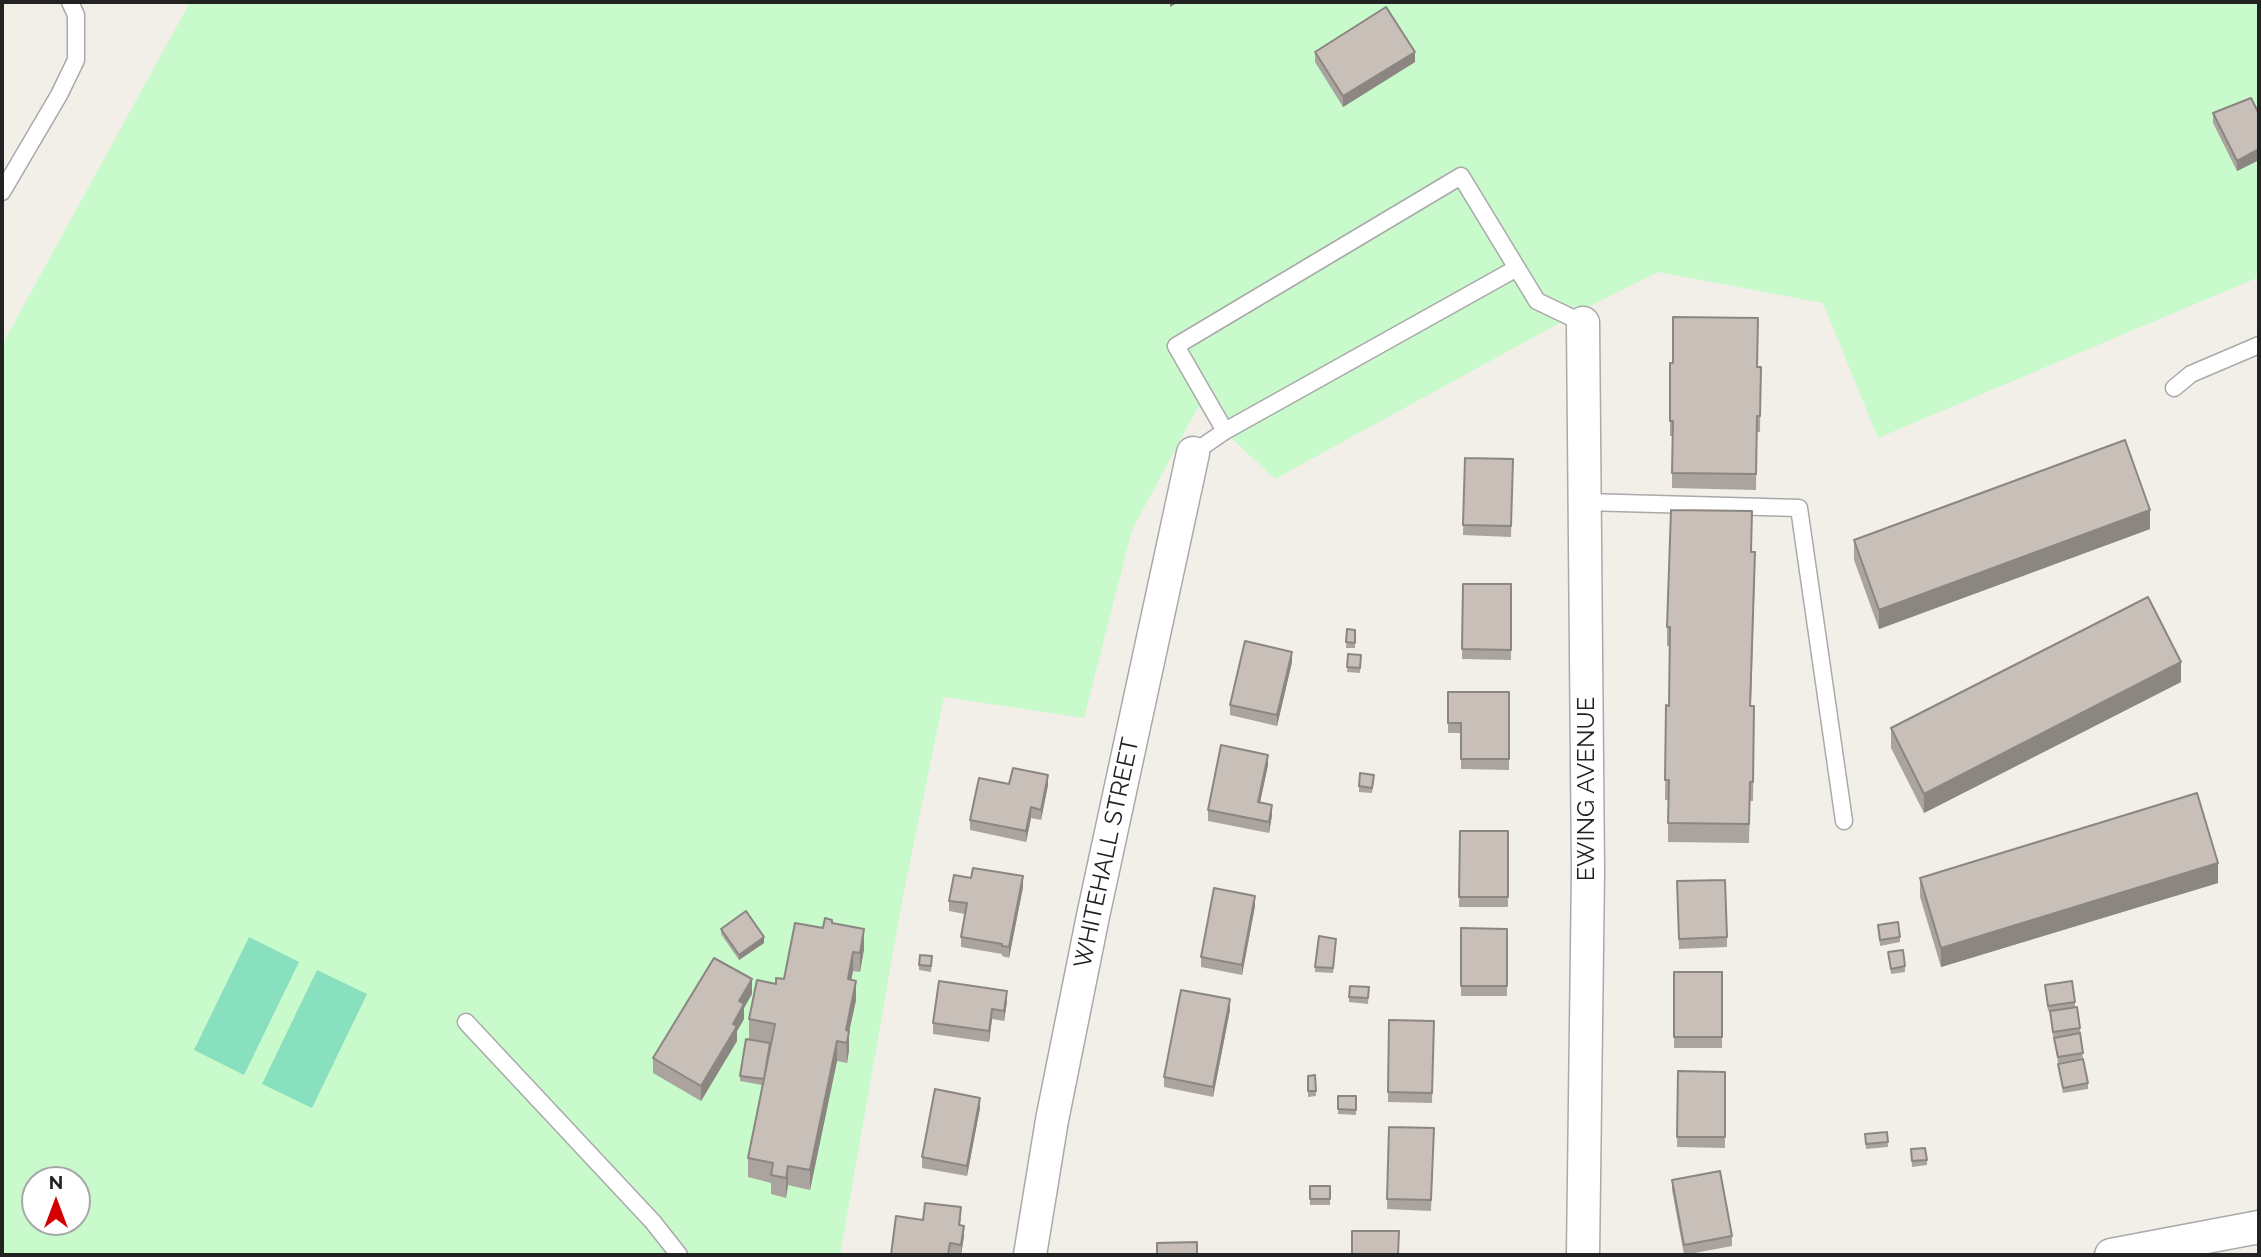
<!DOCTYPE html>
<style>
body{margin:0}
#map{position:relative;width:2261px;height:1257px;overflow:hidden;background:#f2efe9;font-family:Raleway,sans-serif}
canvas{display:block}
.frame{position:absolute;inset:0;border:4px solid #222;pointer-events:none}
.north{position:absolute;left:21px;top:1166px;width:70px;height:70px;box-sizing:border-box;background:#fff;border:2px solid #a7a7a7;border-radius:50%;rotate:0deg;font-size:19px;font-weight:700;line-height:28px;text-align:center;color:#222}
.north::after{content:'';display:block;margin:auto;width:24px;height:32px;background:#d40000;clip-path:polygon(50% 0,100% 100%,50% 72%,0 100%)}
</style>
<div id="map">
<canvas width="2261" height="1257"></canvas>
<div class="frame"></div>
<div class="north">N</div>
</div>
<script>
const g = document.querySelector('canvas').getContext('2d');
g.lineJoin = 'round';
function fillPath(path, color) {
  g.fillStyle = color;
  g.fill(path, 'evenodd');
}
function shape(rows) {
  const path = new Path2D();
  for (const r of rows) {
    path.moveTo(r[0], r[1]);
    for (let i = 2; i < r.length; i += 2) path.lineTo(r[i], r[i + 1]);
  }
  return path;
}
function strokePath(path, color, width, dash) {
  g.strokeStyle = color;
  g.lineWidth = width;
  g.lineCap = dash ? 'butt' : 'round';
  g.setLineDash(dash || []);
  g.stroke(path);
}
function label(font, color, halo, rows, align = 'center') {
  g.font = font + ' Raleway,sans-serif';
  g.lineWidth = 5;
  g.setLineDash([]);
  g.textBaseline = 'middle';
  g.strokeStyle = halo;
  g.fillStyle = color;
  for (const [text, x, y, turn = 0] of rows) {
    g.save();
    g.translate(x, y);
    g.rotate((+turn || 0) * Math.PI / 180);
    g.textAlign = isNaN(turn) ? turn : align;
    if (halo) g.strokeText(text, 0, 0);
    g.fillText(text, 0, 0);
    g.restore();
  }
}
fillPath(shape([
 [190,2,2259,2,2259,277,1878,438,1823,303,1658,272,1596,303,1275,479,1198,407,1132,530,1084,718,944,697,903,896,840,1255,2,1255,2,345],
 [35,1180,77,1180,77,1222,35,1222]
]), '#c8facc');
fillPath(shape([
 [249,937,299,962,244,1075,194,1050],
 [317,970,367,994,312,1108,262,1084]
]), '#88e0be');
const lane = shape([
 [2,192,59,95,76,60,76,15,70,2],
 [2174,388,2191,374,2259,345],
 [1225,431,1517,268],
 [1193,453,1225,431,1176,346,1461,176,1537,301,1583,323],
 [1585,502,1799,508,1844,821],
 [466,1022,653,1222,679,1255]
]);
const street = shape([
 [1030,1255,1052,1120,1093,916,1193,453],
 [1583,1255,1588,871,1583,323],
 [2111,1255,2259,1227]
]);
strokePath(lane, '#a9a9a9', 19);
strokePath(street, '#a9a9a9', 35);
strokePath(lane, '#fff', 16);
strokePath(street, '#fff', 32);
fillPath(shape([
 [1315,52,1415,62,1343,107,1315,62],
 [2213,113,2259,114,2259,160,2237,171,2213,123],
 [1757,367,1761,367,1760,432,1757,432,1756,490,1672,488,1672,436,1670,436,1670,421],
 [1465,458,1513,459,1511,537,1463,535],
 [2150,529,1879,629,1854,560,1854,540],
 [1751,552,1755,572,1751,706,1754,726,1753,801,1750,801,1749,843,1668,842,1668,800,1665,800,1666,705,1669,706,1670,646,1667,646,1667,627],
 [1463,584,1511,584,1511,660,1462,659],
 [1347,629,1355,630,1355,648,1346,648],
 [1348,654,1361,655,1360,673,1347,672],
 [1292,662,1277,726,1230,715,1230,705],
 [2181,682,1924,813,1891,748,1891,728],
 [1448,692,1509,692,1509,770,1461,769,1461,733,1448,733],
 [1268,765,1260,802,1272,815,1269,833,1208,821,1208,810],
 [1374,780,1372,793,1359,792,1359,786],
 [1009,784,1048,785,1041,820,1031,818,1026,842,970,830,970,820],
 [1460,831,1508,831,1508,907,1459,907],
 [1920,878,2218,883,1941,967,1920,897],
 [1677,881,1727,937,1727,947,1679,949],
 [1023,887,1009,958,1002,956,1002,954,961,947,961,937,965,914,949,911,949,901],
 [1255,906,1242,975,1201,967,1201,957],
 [832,923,864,949,860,972,853,971,851,980,856,1000,849,1032,849,1050,847,1063,837,1061,810,1190,788,1185,786,1198,771,1194,771,1183,748,1177,748,1158,762,1085,740,1081,740,1076,749,1039,749,1019,776,984,784,979,823,928],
 [1878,925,1900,937,1900,942,1880,946],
 [1461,928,1507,929,1507,996,1461,996],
 [721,929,764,943,739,960,721,934],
 [1336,944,1333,973,1315,972,1315,967],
 [1888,952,1905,966,1905,972,1891,974],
 [932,962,931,972,919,970,919,965],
 [1674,972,1722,972,1722,1048,1674,1048],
 [2045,985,2075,1002,2075,1007,2080,1028,2083,1058,2058,1063,2054,1038,2073,1035,2053,1038,2050,1011,2064,1009,2048,1011],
 [1369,987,1368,1004,1349,1002,1349,997],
 [752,994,744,1008,744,1019,737,1031,737,1041,701,1101,653,1073,653,1058],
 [1007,1002,1004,1021,992,1019,989,1042,933,1034,933,1023],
 [1230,1010,1213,1097,1164,1087,1164,1077],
 [1389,1020,1434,1021,1432,1103,1388,1102],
 [2058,1064,2088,1083,2088,1089,2063,1093],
 [1678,1071,1725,1072,1725,1148,1677,1147],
 [1315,1075,1316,1096,1308,1097,1308,1076],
 [1338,1096,1356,1096,1356,1115,1338,1114],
 [980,1108,967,1176,922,1168,922,1157],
 [1389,1127,1434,1128,1431,1211,1387,1209],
 [1887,1132,1888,1147,1866,1149,1865,1134],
 [1911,1149,1927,1160,1927,1165,1912,1167],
 [1672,1180,1732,1236,1732,1246,1684,1255,1672,1190],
 [1310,1186,1330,1186,1330,1205,1310,1205],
 [961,1218,960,1225,964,1236,961,1255,950,1253,923,1220]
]), '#aba49e');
fillPath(shape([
 [1170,2,1179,2,1170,7],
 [1415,52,1415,62,1343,107,1343,96],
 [2259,149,2259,160,2237,171,2237,161],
 [2150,510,2150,529,1879,629,1879,610],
 [1292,652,1292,662,1277,726,1277,715],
 [2181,662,2181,682,1924,813,1924,794],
 [1268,755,1268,765,1258,812,1258,802],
 [1048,775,1048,785,1041,820,1041,810],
 [1272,805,1272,815,1269,833,1269,822],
 [1031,807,1031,818,1026,842,1026,831],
 [2218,863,2218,883,1941,967,1941,948],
 [1023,876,1023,887,1009,958,1009,947],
 [1255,896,1255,906,1242,975,1242,965],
 [864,929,864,949,860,972,860,953],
 [764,937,764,943,739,960,739,955],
 [853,952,853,971,848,998,848,979],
 [752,979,752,994,744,1008,744,1019,737,1031,737,1041,701,1101,701,1086,733,1024,739,1001],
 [856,981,856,1000,849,1032,849,1050,847,1063,846,1030],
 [1007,991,1007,1002,1004,1021,1004,1011],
 [1230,999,1230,1010,1213,1097,1213,1087],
 [992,1009,992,1019,989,1042,989,1031],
 [837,1041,837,1061,810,1190,810,1170],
 [980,1098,980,1108,967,1176,967,1166],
 [788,1166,788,1185,786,1198,786,1178],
 [964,1226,964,1236,961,1255,961,1245]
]), '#8b8681');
const building = shape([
 [1386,7,1415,52,1343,96,1315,52,1386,7],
 [2251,98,2259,114,2259,149,2237,161,2213,113,2251,98],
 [1673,317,1758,318,1757,367,1761,367,1760,416,1757,416,1756,474,1672,473,1673,421,1670,421,1670,363,1673,363,1673,317],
 [2125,440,2150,510,1879,610,1854,540,2125,440],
 [1465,458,1513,459,1511,526,1463,525,1465,458],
 [1671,510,1752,511,1751,552,1755,552,1750,706,1754,706,1753,782,1750,782,1749,824,1668,823,1669,780,1665,780,1666,705,1669,706,1670,627,1667,627,1671,510],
 [1463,584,1511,584,1511,650,1462,649,1463,584],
 [2148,597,2181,662,1924,794,1891,728,2148,597],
 [1347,629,1355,630,1355,643,1346,642,1347,629],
 [1245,641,1292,652,1277,715,1230,705,1245,641],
 [1348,654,1361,655,1360,668,1347,667,1348,654],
 [1448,692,1509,692,1509,759,1461,759,1461,723,1448,723,1448,692],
 [1221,745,1268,755,1258,802,1272,805,1269,822,1208,810,1221,745],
 [1013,768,1048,775,1041,810,1031,807,1026,831,970,820,979,778,1009,784,1013,768],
 [1360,773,1374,775,1372,788,1359,786,1360,773],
 [2197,793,2218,863,1941,948,1920,878,2197,793],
 [1460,831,1508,831,1508,897,1459,897,1460,831],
 [973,868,1023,876,1009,947,1002,946,1002,944,961,937,967,903,949,901,954,875,971,878,973,868],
 [1725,880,1727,937,1679,939,1677,881,1725,880],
 [1214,888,1255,896,1242,965,1201,957,1214,888],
 [746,911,764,937,739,955,721,929,746,911],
 [825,918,832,920,832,923,864,929,860,953,853,952,848,979,856,981,846,1030,849,1031,847,1043,837,1041,810,1170,788,1166,786,1178,771,1175,773,1163,748,1158,775,1024,749,1019,757,980,776,984,776,978,784,979,795,923,823,928,825,918],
 [1898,922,1900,937,1880,940,1878,925,1898,922],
 [1461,928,1507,929,1507,986,1461,986,1461,928],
 [1319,936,1336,939,1333,968,1315,967,1319,936],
 [1903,950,1905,966,1891,969,1888,952,1903,950],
 [920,955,932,956,931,966,919,965,920,955],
 [714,958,752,979,739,1001,744,1004,733,1024,737,1026,701,1086,653,1058,714,958],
 [1674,972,1722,972,1722,1037,1674,1037,1674,972],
 [939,981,1007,991,1004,1011,992,1009,989,1031,933,1023,939,981],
 [2072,981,2075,1002,2048,1006,2045,985,2072,981],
 [1350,986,1369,987,1368,998,1349,997,1350,986],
 [1181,990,1230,999,1213,1087,1164,1077,1181,990],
 [2077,1007,2080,1028,2053,1032,2050,1011,2077,1007],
 [1389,1020,1434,1021,1432,1093,1388,1092,1389,1020],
 [2080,1033,2083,1053,2058,1057,2054,1038,2080,1033],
 [746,1039,770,1043,764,1079,740,1076,746,1039],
 [2083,1059,2088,1083,2063,1088,2058,1064,2083,1059],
 [1678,1071,1725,1072,1725,1137,1677,1137,1678,1071],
 [1315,1075,1316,1091,1308,1091,1308,1076,1315,1075],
 [935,1089,980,1098,967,1166,922,1157,935,1089],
 [1338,1096,1356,1096,1356,1110,1338,1109,1338,1096],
 [1389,1127,1434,1128,1431,1200,1387,1199,1389,1127],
 [1887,1132,1888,1142,1866,1144,1865,1134,1887,1132],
 [1925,1148,1927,1160,1912,1161,1911,1149,1925,1148],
 [1720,1171,1732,1236,1684,1245,1672,1180,1720,1171],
 [1310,1186,1330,1186,1330,1199,1310,1199,1310,1186],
 [925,1203,961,1207,959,1225,964,1226,961,1245,950,1243,948,1255,891,1255,896,1216,923,1220,925,1203],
 [1352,1231,1399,1231,1398,1255,1352,1255,1352,1231],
 [1197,1242,1197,1255,1145,1255,1157,1255,1157,1243,1197,1242]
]);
fillPath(building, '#c7bfb8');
strokePath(building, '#8b8681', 2);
label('24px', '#222', '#fff', [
 ["EWING AVENUE",1587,789,-90],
 ["WHITEHALL STREET",1107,853,-78]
]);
</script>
